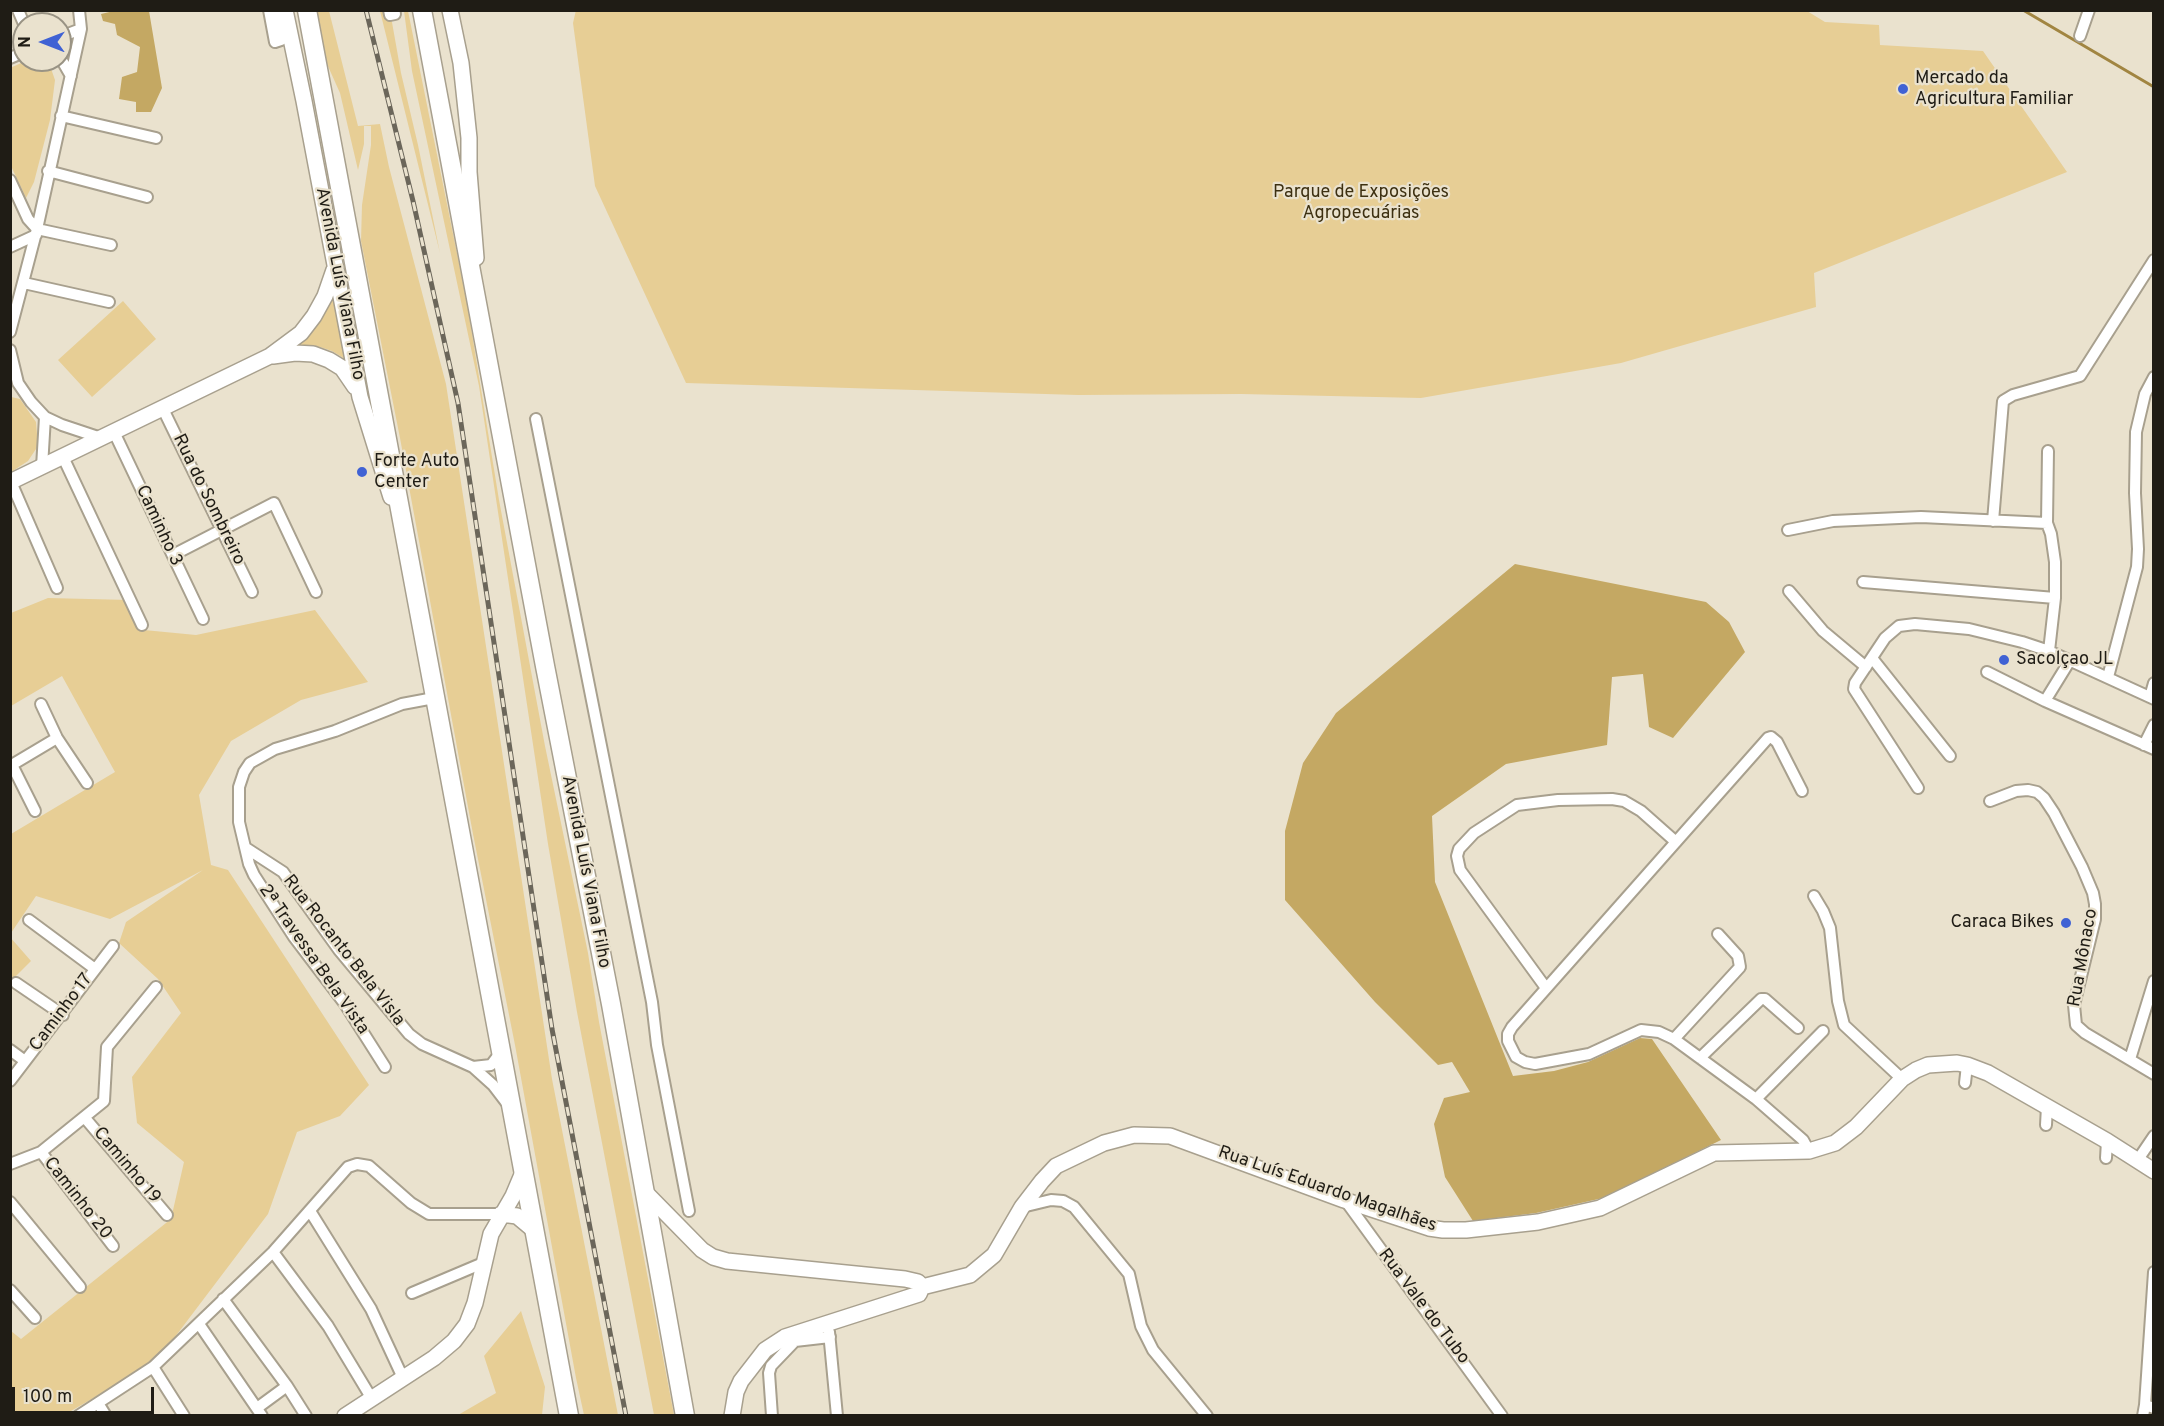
<!DOCTYPE html>
<meta charset="utf-8">
<style>
body{margin:0}
#map{position:relative;width:2164px;height:1426px;overflow:hidden;background:#eae2ce;font-family:Overpass,sans-serif}
canvas{display:block}
.frame{position:absolute;inset:0;border:12px solid #1f1c15;pointer-events:none}
.north{position:absolute;left:12px;top:12px;width:60px;height:60px;box-sizing:border-box;background:#eae2ce;border:2px solid #999384;border-radius:50%;rotate:270deg;font-size:16px;font-weight:700;line-height:24px;text-align:center;color:#1f1c15}
.north::after{content:'';display:block;margin:auto;width:21px;height:27px;background:#4062d4;clip-path:polygon(50% 0,100% 100%,50% 72%,0 100%)}
.scale{position:absolute;left:12px;top:1387px;width:142px;height:27px;box-sizing:border-box;border:3px solid #1f1c15;border-top:0;padding-left:8px;font-size:18px;line-height:21px;white-space:nowrap;color:#1f1c15;-webkit-text-stroke:4px #eae2ce;paint-order:stroke}
</style>
<div id="map">
<canvas width="2164" height="1426"></canvas>
<div class="frame"></div>
<div class="north">N</div>
<div class="scale">100 m</div>
</div>
<script>
const g = document.querySelector('canvas').getContext('2d');
g.lineJoin = 'round';
function fillPath(path, color) {
  g.fillStyle = color;
  g.fill(path, 'evenodd');
}
function shape(rows) {
  const path = new Path2D();
  for (const r of rows) {
    path.moveTo(r[0], r[1]);
    for (let i = 2; i < r.length; i += 2) path.lineTo(r[i], r[i + 1]);
  }
  return path;
}
function strokePath(path, color, width, dash) {
  g.strokeStyle = color;
  g.lineWidth = width;
  g.lineCap = dash ? 'butt' : 'round';
  g.setLineDash(dash || []);
  g.stroke(path);
}
function label(font, color, halo, rows, align = 'center') {
  g.font = font + ' Overpass,sans-serif';
  g.lineWidth = 4.5;
  g.setLineDash([]);
  g.textBaseline = 'middle';
  g.strokeStyle = halo;
  g.fillStyle = color;
  for (const [text, x, y, turn = 0] of rows) {
    g.save();
    g.translate(x, y);
    g.rotate((+turn || 0) * Math.PI / 180);
    g.textAlign = isNaN(turn) ? turn : align;
    if (halo) g.strokeText(text, 0, 0);
    g.fillText(text, 0, 0);
    g.restore();
  }
}
fillPath(shape([
 [576,10,1807,11,1825,22,1879,25,1880,45,1983,51,2067,172,1814,273,1816,307,1621,363,1421,398,1241,394,1078,395,686,383,595,186,573,23],
 [317,11,329,11,358,126,380,124,389,167,446,384,552,1079,618,1415,584,1415,576,1378,515,1045,473,834,400,438,361,241,362,205,371,145,371,126,364,126,364,144,358,170,340,93,327,64],
 [380,11,390,11,401,73,418,145,440,253],
 [404,11,408,11,467,303,499,500,545,746,588,953,599,1022,674,1415,654,1415,577,1012,548,844,479,386,412,71],
 [28,60,48,60,55,80,50,120,34,182,26,198,11,166,10,68],
 [335,288,348,364,342,357,332,351,320,347,295,345],
 [123,301,156,339,92,397,58,360],
 [11,397,20,399,36,422,38,446,28,461,11,472],
 [48,598,130,600,144,630,196,635,315,610,368,682,301,700,231,741,199,795,211,865,228,870,369,1085,340,1116,297,1132,268,1214,156,1362,64,1415,11,1415,11,1331,21,1339,171,1219,184,1162,137,1123,132,1077,181,1013,158,979,119,943,126,922,203,870,110,919,36,896,11,933,11,834,115,772,62,676,11,706,11,613],
 [10,937,31,961,11,981,10,981],
 [521,1311,545,1387,542,1415,458,1415,496,1393,484,1356]
]), '#e7ce95');
fillPath(shape([
 [118,10,149,11,162,88,151,112,136,112,136,102,119,99,122,77,137,72,140,47,117,35,115,24,103,21,101,14],
 [1515,564,1706,602,1729,622,1745,652,1673,738,1649,727,1643,674,1612,677,1607,745,1506,764,1432,816,1435,882,1513,1076,1554,1071,1588,1062,1640,1038,1652,1039,1721,1140,1603,1198,1536,1213,1473,1221,1445,1177,1434,1124,1444,1098,1470,1092,1452,1062,1438,1065,1375,1002,1285,900,1285,831,1303,763,1336,713]
]), '#c4a863');
strokePath(shape([
 [2023,10,2154,87]
]), '#a18541', 3);
const street = shape([
 [18,10,24,24],
 [269,10,275,42,281,40,276,10],
 [389,10,390,15,395,14,394,10],
 [2080,36,2089,10],
 [60,37,81,29],
 [60,57,71,76],
 [10,58,24,52],
 [61,116,156,138],
 [48,171,147,197],
 [10,180,28,219,37,229,111,245],
 [10,247,36,235],
 [24,283,109,302],
 [10,332,37,229,81,29,79,10],
 [10,350,18,383,31,402,45,417,62,425,101,438],
 [163,409,252,592],
 [536,419,652,1002,657,1045,689,1211],
 [114,432,203,619],
 [2048,451,2047,523,2051,534,2055,562,2055,598,2049,651],
 [63,457,142,625],
 [42,467,45,417],
 [11,482,57,588],
 [1993,521,2003,401,2013,395,2080,376,2154,260],
 [1788,530,1833,521,1921,517,2047,523],
 [173,555,274,503,316,592],
 [1863,582,2055,598],
 [1789,591,1823,631,1866,667],
 [1872,658,1950,756],
 [1987,672,2045,701,2154,749],
 [2108,677,2137,567,2138,549,2135,493,2136,432,2145,394,2154,377],
 [2150,697,2154,683],
 [2045,701,2069,662],
 [41,704,57,738,87,783],
 [2144,745,2154,725],
 [12,765,35,811],
 [10,766,57,738],
 [1918,788,1854,689,1855,683,1885,638,1899,626,1915,624,1969,629,2022,642,2049,651,2154,699],
 [1802,791,1777,742,1771,737,1768,738,1512,1027,1508,1034,1508,1041,1516,1057,1525,1062,1535,1064,1589,1054,1641,1030,1659,1032,1674,1039,1756,1099,1803,1140,1809,1151],
 [1990,801,2016,791,2028,790,2037,792,2044,798,2054,813,2082,867,2093,893,2095,904,2095,919,2074,1005,2076,1025,2085,1033,2154,1074],
 [246,848,283,872,339,950,409,1034,422,1044,473,1067,493,1085,506,1102],
 [1814,896,1823,911,1830,928,1838,1001,1844,1025,1902,1079],
 [29,920,95,969],
 [16,983,63,1015],
 [1546,988,1460,870,1457,856,1459,849,1474,833,1517,805,1558,800,1612,799,1624,801,1641,811,1676,842],
 [1674,1039,1740,967,1738,956,1718,934],
 [10,1050,25,1061],
 [1700,1058,1761,999,1765,999,1798,1028],
 [2130,1059,2154,981],
 [385,1067,345,1004,294,937,254,875,249,864,239,822,239,787,244,772,250,763,275,749,335,731,402,704,434,698],
 [473,1067,491,1065,501,1052],
 [10,1081,113,946],
 [1965,1083,1967,1065],
 [1756,1099,1823,1031],
 [85,1118,167,1215],
 [2046,1125,2047,1106],
 [41,1152,113,1246],
 [2106,1158,2107,1141],
 [2137,1161,2154,1136],
 [10,1164,41,1152,104,1101,107,1047,156,987],
 [1345,1200,1502,1416],
 [10,1202,80,1287],
 [1022,1207,1051,1200,1063,1201,1074,1207,1129,1274,1141,1326,1153,1350,1207,1416],
 [310,1211,371,1309,403,1378],
 [273,1252,328,1326,372,1399],
 [10,1290,35,1318],
 [412,1293,483,1263],
 [223,1299,287,1386,306,1416],
 [199,1324,262,1416],
 [829,1332,837,1416],
 [153,1367,184,1416],
 [98,1403,106,1416],
 [2145,1405,2154,1272],
 [257,1408,287,1386],
 [78,1416,153,1367,273,1252,348,1167,357,1164,369,1166,411,1203,429,1214,501,1214],
 [772,1416,769,1373,771,1366,795,1341,830,1337],
 [2143,1416,2145,1405,2154,1408]
]);
const secondary = shape([
 [285,10,304,101,360,397,391,497],
 [450,10,461,63,469,138,469,172,476,258],
 [273,356,295,353,313,354,329,360,342,368,355,387],
 [10,482,270,356,301,333,314,316,325,296,334,270],
 [644,1191,702,1250,713,1257,727,1261,905,1279,918,1282,922,1287],
 [501,1214,517,1216,535,1231],
 [345,1416,434,1358,454,1341,467,1324,475,1303,491,1234,513,1196,524,1170],
 [732,1416,736,1392,741,1381,765,1350,785,1337,919,1294,922,1287,970,1275,994,1255,1022,1207,1042,1181,1056,1166,1104,1143,1134,1135,1170,1136,1344,1200,1429,1228,1443,1230,1466,1230,1538,1222,1600,1208,1714,1153,1809,1151,1835,1143,1856,1127,1902,1079,1916,1070,1928,1065,1957,1063,1967,1065,1988,1073,2107,1141,2154,1171]
]);
const highway = shape([
 [307,10,569,1416],
 [422,10,545,666,611,1004,685,1416]
]);
strokePath(street, '#a8a08e', 14);
strokePath(secondary, '#a8a08e', 18);
strokePath(highway, '#a8a08e', 21);
strokePath(street, '#fff', 10);
strokePath(secondary, '#fff', 15);
strokePath(highway, '#fff', 18);
const rail = shape([
 [366,10,413,201,458,403,552,1029,626,1416]
]);
strokePath(rail, '#6b665a', 5);
strokePath(rail, '#eae2ce', 3, [9]);
for (const [x, y, r, color] of [
 [1903,89,6,"#4062d4"],
 [362,472,6,"#4062d4"],
 [2004,660,6,"#4062d4"],
 [2066,923,6,"#4062d4"]
]) {
  const dot = new Path2D();
  dot.arc(x, y, r, 0, 2 * Math.PI);
  g.fillStyle = color;
  g.fill(dot);
  strokePath(dot, '#eae2ce', 2);
}
label('18px', '#1f1c15', '#eae2ce', [
 ["Mercado da",1915,79],
 ["Agricultura Familiar",1915,100],
 ["Forte Auto",374,462],
 ["Center",374,483],
 ["Sacolçao JL",2016,660],
 ["Caraca Bikes",2054,923,"right"]
], 'left');
label('18px', '#3d3011', '#eae2ce', [
 ["Parque de Exposições",1361,193],
 ["Agropecuárias",1361,214]
]);
label('18px', '#1f1c15', '#eae2ce', [
 ["Avenida Luís Viana Filho",339,284,79],
 ["Rua do Sombreiro",208,500,64],
 ["Caminho 3",158,526,65],
 ["Avenida Luís Viana Filho",585,872,79],
 ["Rua Rocanto Bela Visla",343,951,52],
 ["Rua Mônaco",2084,958,-80],
 ["2ª Travessa Bela Vista",313,960,55],
 ["Caminho 17",62,1013,-53],
 ["Caminho 19",126,1166,50],
 ["Rua Luís Eduardo Magalhães",1327,1190,19],
 ["Caminho 20",77,1199,52],
 ["Rua Vale do Tubo",1423,1307,53]
]);
</script>
